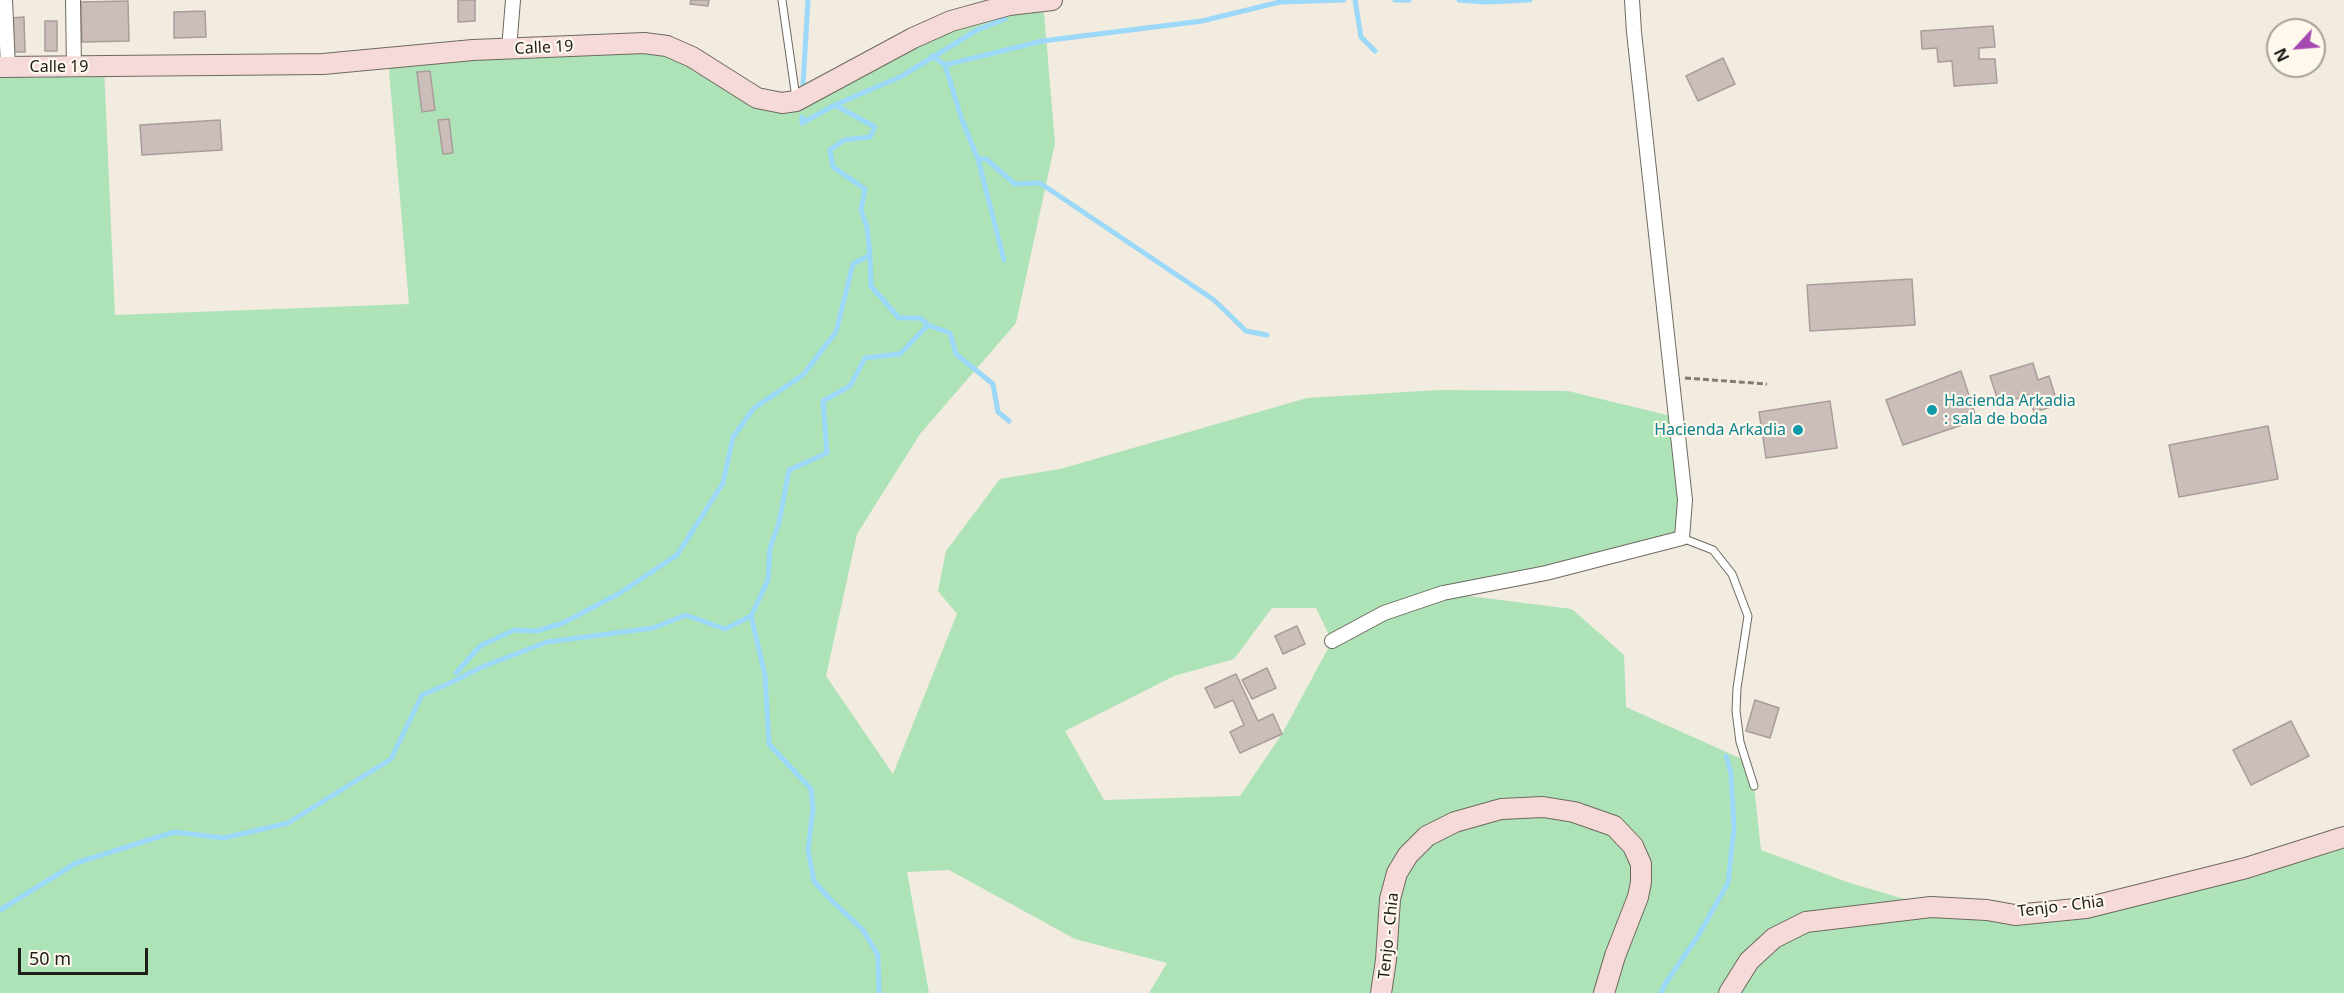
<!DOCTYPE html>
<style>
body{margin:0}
#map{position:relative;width:2344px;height:993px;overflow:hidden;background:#f1ebe0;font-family:"Noto Sans",sans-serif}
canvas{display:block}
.north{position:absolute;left:2266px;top:18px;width:60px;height:60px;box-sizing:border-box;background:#fef8ed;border:2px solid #a5a199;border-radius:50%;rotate:244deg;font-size:16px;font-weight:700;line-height:24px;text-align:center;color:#201e1a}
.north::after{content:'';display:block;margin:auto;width:21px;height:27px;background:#a749b2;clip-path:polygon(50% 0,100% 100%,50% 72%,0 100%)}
.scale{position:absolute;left:18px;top:948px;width:130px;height:27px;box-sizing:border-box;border:3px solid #201e1a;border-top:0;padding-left:8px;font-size:18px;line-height:21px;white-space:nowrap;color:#201e1a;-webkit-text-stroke:4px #fef8ed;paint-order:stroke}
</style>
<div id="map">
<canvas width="2344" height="993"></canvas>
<div class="north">N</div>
<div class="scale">50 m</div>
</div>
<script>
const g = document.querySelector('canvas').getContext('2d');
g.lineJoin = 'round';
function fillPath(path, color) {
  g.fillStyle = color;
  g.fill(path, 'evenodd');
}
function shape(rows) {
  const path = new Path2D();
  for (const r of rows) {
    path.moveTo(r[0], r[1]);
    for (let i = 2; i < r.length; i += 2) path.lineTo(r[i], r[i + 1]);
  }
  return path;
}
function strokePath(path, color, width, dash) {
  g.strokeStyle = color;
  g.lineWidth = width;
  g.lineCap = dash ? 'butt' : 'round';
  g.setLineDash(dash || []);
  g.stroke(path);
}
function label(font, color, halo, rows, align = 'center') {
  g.font = font + ' "Noto Sans",sans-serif';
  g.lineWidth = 4.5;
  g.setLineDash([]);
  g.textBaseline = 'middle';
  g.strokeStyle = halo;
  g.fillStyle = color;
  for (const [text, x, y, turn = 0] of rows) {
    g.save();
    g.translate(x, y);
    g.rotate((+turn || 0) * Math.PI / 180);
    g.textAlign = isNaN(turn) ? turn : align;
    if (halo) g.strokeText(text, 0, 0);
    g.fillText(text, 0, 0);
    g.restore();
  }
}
fillPath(shape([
 [1043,1,1055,143,1016,323,920,434,857,534,826,676,893,774,957,614,938,591,946,551,1000,479,1060,469,1307,398,1439,390,1568,391,1675,417,1682,538,1445,593,1572,609,1624,655,1626,707,1744,760,1754,786,1761,850,1847,882,1931,907,2086,908,2344,837,2344,993,1149,993,1167,963,1075,939,949,870,907,872,929,993,0,993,0,67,104,67,115,315,409,304,388,58,644,43,783,103,913,38],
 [1272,608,1316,608,1332,641,1282,734,1240,796,1104,800,1065,731,1174,676,1234,659]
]), '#ade3b7');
strokePath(shape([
 [1355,0,1361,37,1375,51],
 [1395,0,1409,0],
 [1459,0,1486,2,1530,0],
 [932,56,945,65,962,120,978,159,986,159,1015,184,1040,183,1214,300,1246,331,1267,335],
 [945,65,1042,41,1202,21,1280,2,1344,0],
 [803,85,808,0],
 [835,105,902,76,977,30,1005,19],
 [802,117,802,123,835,105,875,127,870,137,844,140,830,150,833,167,865,189,861,210,867,227,870,255,871,286,899,318,920,318,928,325,900,354,865,358,850,386,823,401,827,453,789,470,779,523,770,548,768,580,751,616,765,675,769,744,811,789,813,809,808,850,814,881,828,897,863,930,878,955,879,993],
 [978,159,1004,260],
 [928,325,950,333,956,354,993,384,998,412,1009,421],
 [456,673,480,646,514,630,537,631,563,623,620,593,677,555,723,483,733,437,754,408,803,375,836,332,853,264,870,255],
 [0,910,76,863,174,832,224,838,288,823,391,759,422,695,448,684,482,667,547,642,653,628,686,615,725,629,751,616],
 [1661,993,1665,984,1698,936,1728,883,1734,827,1731,773,1726,756]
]), '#9cd8f7', 5);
const building = shape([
 [458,0,475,0,475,21,458,22,458,0],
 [691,0,709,0,708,6,690,4,691,0],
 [128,1,129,41,82,42,81,2,128,1],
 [205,11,206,37,174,38,174,12,205,11],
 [24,17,25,52,11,52,10,18,24,17],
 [45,21,57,21,57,51,45,51,45,21],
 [1993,26,1995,47,1979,48,1979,59,1995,59,1997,83,1954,86,1952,61,1938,62,1937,48,1922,49,1921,31,1993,26],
 [1723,58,1735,84,1698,101,1686,76,1723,58],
 [430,71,435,110,422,112,417,72,430,71],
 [449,119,453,153,443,154,438,120,449,119],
 [220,120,222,150,142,155,140,125,220,120],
 [1912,279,1915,325,1810,331,1807,285,1912,279],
 [2033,363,2038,380,2049,376,2058,405,2034,412,2029,395,1999,404,1990,376,2033,363],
 [1961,371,1977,420,1903,445,1886,400,1961,371],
 [1830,401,1837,448,1766,458,1759,412,1830,401],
 [2268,426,2278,479,2179,497,2169,445,2268,426],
 [1297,626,1305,644,1283,654,1275,636,1297,626],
 [1267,668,1276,688,1252,699,1242,680,1267,668],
 [1236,674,1258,721,1273,714,1282,734,1240,753,1230,732,1244,725,1233,700,1215,708,1205,688,1236,674],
 [1755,700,1779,708,1770,738,1746,731,1755,700],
 [2291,721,2309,756,2251,785,2233,750,2291,721]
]);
fillPath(building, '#cbbdba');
strokePath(building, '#a99c99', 1.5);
const lane = shape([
 [782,0,796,98],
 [1682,538,1713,550,1732,574,1748,616,1737,688,1736,711,1740,742,1754,786]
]);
const street = shape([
 [5,0,8,67],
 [73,0,74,67],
 [509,49,513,0],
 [1332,641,1384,613,1443,593,1546,573,1682,538,1685,500,1634,32,1632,0]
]);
const secondary = shape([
 [0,67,323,64,473,50,644,43,667,46,692,57,757,98,782,103,796,101,913,38,951,21,1009,5,1052,0],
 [1381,993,1386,960,1390,899,1397,873,1408,855,1427,836,1455,822,1501,809,1543,807,1574,812,1614,826,1633,846,1641,864,1641,882,1638,897,1615,956,1604,993],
 [1729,993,1749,961,1774,938,1806,922,1931,907,1987,910,2015,915,2086,908,2246,868,2344,837]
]);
strokePath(lane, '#6e695f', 9);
strokePath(street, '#6e695f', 16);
strokePath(secondary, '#6e695f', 22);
strokePath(shape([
 [1685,378,1767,384]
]), '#807c75', 3, [6, 3]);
strokePath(lane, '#fff', 7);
strokePath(street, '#fff', 14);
strokePath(secondary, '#f5dad9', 20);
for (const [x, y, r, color] of [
 [1932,410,6,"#0f9aa8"],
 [1798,430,6,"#0f9aa8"]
]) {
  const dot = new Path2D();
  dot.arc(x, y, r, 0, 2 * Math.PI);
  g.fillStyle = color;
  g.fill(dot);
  strokePath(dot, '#fef8ed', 2);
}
label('16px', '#201e1a', '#fef8ed', [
 ["Calle 19",544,48,-3],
 ["Calle 19",59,67],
 ["Tenjo - Chia",2061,907,-7],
 ["Tenjo - Chia",1389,936,-84]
]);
label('16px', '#0d838f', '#fef8ed', [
 ["Hacienda Arkadia",1944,401],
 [": sala de boda",1944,419],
 ["Hacienda Arkadia",1786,430,"right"]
], 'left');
</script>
